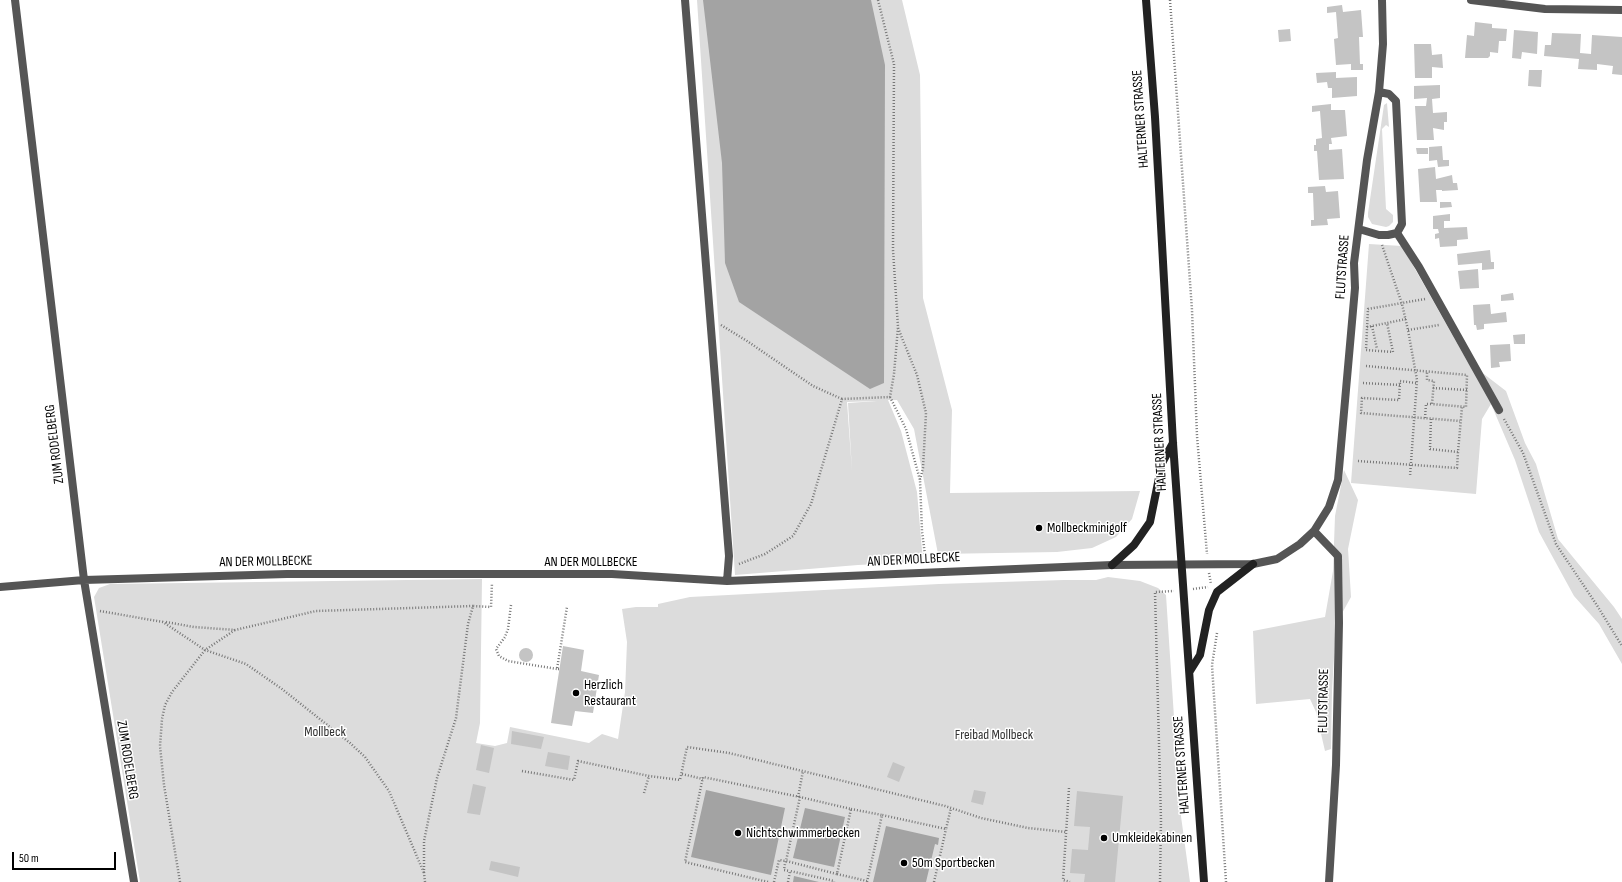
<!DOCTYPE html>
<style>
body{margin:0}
#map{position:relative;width:1622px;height:882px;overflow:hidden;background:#fff;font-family:"Sofia Sans Condensed",sans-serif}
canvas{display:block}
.scale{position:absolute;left:12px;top:852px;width:104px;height:18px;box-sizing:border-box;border:2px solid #000;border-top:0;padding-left:5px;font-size:12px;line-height:14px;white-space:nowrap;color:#000;-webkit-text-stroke:3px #fff;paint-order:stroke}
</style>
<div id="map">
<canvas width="1622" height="882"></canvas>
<div class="scale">50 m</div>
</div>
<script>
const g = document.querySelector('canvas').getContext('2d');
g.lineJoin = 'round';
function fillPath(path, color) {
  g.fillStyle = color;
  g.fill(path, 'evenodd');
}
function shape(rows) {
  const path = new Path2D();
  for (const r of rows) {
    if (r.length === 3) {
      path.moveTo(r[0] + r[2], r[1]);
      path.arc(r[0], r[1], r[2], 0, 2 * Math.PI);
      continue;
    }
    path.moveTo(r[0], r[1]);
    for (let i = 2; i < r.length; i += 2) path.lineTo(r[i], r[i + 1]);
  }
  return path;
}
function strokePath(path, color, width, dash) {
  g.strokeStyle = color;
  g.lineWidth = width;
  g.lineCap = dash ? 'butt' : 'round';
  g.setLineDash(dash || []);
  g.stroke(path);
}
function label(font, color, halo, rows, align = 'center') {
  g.font = font + ' "Sofia Sans Condensed",sans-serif';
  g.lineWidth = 3;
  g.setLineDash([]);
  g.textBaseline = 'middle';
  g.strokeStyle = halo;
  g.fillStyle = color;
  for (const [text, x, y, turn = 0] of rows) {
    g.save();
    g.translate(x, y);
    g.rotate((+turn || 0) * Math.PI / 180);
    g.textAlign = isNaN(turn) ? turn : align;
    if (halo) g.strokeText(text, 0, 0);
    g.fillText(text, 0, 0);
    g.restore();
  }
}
fillPath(shape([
 [697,0,902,0,920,75,923,298,952,410,950,493,1140,491,1132,519,1116,537,1092,548,1057,552,938,554,914,429,897,400,888,400,901,431,917,492,923,562,858,565,735,575],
 [877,401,848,403,852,471,847,402],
 [1387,103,1389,127,1386,125,1382,129,1386,209,1393,215,1393,222,1389,226,1386,227,1372,224,1368,217,1368,213,1384,105],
 [1369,244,1402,246,1467,361,1506,391,1525,443,1536,464,1558,539,1614,607,1622,619,1622,664,1599,624,1574,596,1539,532,1515,460,1491,404,1482,419,1476,494,1351,483],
 [1344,470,1358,500,1348,549,1351,597,1336,624,1332,691,1331,749,1325,751,1316,712,1310,699,1256,704,1253,631,1325,617,1333,571,1335,516],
 [1108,577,1140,581,1158,588,1166,595,1180,809,1190,882,140,882,94,597,99,588,110,584,482,579,480,723,476,743,495,746,507,743,510,727,589,743,602,734,618,739,625,692,627,642,622,609,636,607,658,607,658,604,690,597,939,584,1064,580,1096,580]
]), '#dcdcdc');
fillPath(shape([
 [703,0,871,0,885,65,884,383,870,389,739,302,725,263,722,163],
 [706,790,785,808,771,875,691,857],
 [805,808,845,817,834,867,793,858],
 [886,826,939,838,938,845,935,844,926,882,873,882],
 [794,876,819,882,793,882]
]), '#a3a3a3');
fillPath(shape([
 [1342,5,1343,12,1361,10,1363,37,1359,37,1360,64,1363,64,1363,70,1351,70,1351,64,1336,65,1334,39,1338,38,1336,12,1327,13,1327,7],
 [1475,22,1492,24,1492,28,1507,29,1506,41,1499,41,1498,53,1490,52,1490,56,1488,58,1465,58,1467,35,1474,36],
 [1290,29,1291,41,1279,42,1278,30],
 [1514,30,1538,32,1537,54,1522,52,1521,59,1512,58],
 [1552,33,1581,34,1580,53,1591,54,1592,35,1622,37,1622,75,1612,74,1613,66,1597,64,1597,70,1578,69,1579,59,1544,56,1545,45,1551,45],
 [1414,44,1431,44,1432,55,1442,54,1443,68,1432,67,1432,78,1415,78],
 [1529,70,1542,70,1541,87,1528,86],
 [1336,72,1336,78,1357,77,1357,96,1332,98,1332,88,1328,88,1327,82,1317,83,1316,73],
 [1440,85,1440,98,1432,99,1433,113,1447,112,1447,122,1444,122,1444,130,1433,128,1434,140,1417,140,1415,106,1426,106,1427,98,1414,99,1414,86],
 [1331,104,1331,110,1345,110,1347,136,1331,138,1332,144,1329,144,1329,150,1342,149,1344,179,1319,180,1317,151,1314,151,1314,145,1316,145,1316,139,1322,138,1320,111,1312,112,1312,106],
 [1442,146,1443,160,1449,160,1449,166,1438,167,1437,160,1429,161,1429,147],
 [1416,148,1428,148,1428,154,1417,154],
 [1435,167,1436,179,1452,175,1453,183,1457,183,1458,190,1442,191,1442,190,1436,190,1437,202,1420,202,1418,169],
 [1325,186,1326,192,1338,191,1340,218,1327,219,1328,225,1311,226,1311,220,1314,220,1313,193,1308,193,1308,187],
 [1440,202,1451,202,1452,207,1440,208],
 [1450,214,1450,221,1444,221,1444,228,1467,227,1468,239,1457,240,1457,246,1440,247,1439,238,1435,239,1435,234,1439,233,1438,229,1433,229,1433,216],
 [1490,250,1491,262,1494,262,1494,269,1482,270,1482,263,1458,265,1457,254],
 [1478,269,1479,288,1460,289,1458,271],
 [1513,293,1514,300,1501,301,1501,295],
 [1490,304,1491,314,1506,312,1507,322,1484,324,1484,329,1477,330,1476,325,1474,325,1473,305],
 [1525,334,1525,344,1514,344,1513,335],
 [1510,344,1511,361,1499,362,1500,367,1491,368,1490,345],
 [563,646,584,650,581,671,599,675,593,713,575,711,572,726,551,723],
 [526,655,7],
 [512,731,544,737,541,749,511,744],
 [481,745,494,748,489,773,476,770],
 [548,752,570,756,568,770,545,766],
 [893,762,905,767,899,782,887,777],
 [473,784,486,787,480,815,467,813],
 [974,790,986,792,983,805,971,802],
 [1077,791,1123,796,1115,882,1084,882,1085,874,1070,873,1072,849,1088,850,1090,827,1074,826],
 [491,861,520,867,518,877,489,870]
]), '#c4c4c4');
strokePath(shape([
 [1170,0,1192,310,1197,436,1207,554],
 [1382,245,1402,304,1408,330,1417,380,1410,476],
 [1406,319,1387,323,1393,352,1366,350,1368,309,1425,299],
 [721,325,747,341,813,386,842,399],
 [1372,326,1377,349],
 [1367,327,1387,323],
 [898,328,917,375,926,413,923,468,920,480],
 [1408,330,1439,325],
 [1366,366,1467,375,1466,407,1432,404,1434,381,1427,380,1427,371],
 [1363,383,1400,385],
 [1416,383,1400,381,1399,400,1362,398,1361,413,1460,421],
 [1433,388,1467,390],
 [890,397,906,429,920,480,922,531,926,563],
 [1425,418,1426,404,1432,404],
 [1431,419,1430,449,1458,452,1462,407],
 [1504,419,1523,453,1556,544,1598,607,1622,646],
 [1358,461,1457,468,1458,452],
 [739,564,765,554,793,536,811,504,842,399,890,397,894,374,898,327,893,250,894,64,878,0],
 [1209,573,1211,584],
 [1193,589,1208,587],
 [511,605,508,629,505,637,496,649,499,656,508,661,557,669],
 [100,611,163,622,205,650,246,664,282,689,350,743,365,757,389,791,424,873],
 [166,622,194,627,235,630,316,611,473,606],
 [1217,633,1212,665,1226,882],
 [559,669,557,669,567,607],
 [522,771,574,780,578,761,649,776,680,780,687,747,729,753,945,806,981,818,1028,828,1066,832],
 [682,774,703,779],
 [1069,788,1063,880,1070,882],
 [644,793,649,776],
 [798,797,803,771],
 [851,809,882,815],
 [837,874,867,881],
 [180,882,164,785,160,746,162,719,165,705,172,692,205,650,235,630],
 [425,882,424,873,424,841,437,778,456,718,468,624,473,606,491,607,492,583],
 [768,882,685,862,703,777,800,797],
 [774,882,779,860,786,861,837,874,851,809,800,797,786,861,785,864,784,870,790,871],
 [788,882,790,871,834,881,834,882],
 [867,882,882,815,946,829,951,808],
 [934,882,946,829],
 [1160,882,1161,820,1155,592,1174,591]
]), '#777', 2.5, [1, 2]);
strokePath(shape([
 [15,0,84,580,134,882],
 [685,0,729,556,727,581],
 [1471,0,1545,9,1622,10],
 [1359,229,1379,235,1388,235,1397,233,1402,224,1396,101,1389,94,1379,92],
 [1397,233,1419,267,1499,410],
 [1314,531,1338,556,1339,623,1336,765,1329,882],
 [0,587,84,580,287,574,612,574,727,581,1112,565,1253,564,1277,559,1300,544,1314,531,1329,507,1338,480,1355,288,1354,263,1367,160,1379,92,1383,44,1382,0]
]), '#555', 8);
strokePath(shape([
 [1146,0,1155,117,1173,443,1204,882],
 [1112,565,1134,545,1150,522,1162,463,1173,443],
 [1190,671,1200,655,1209,610,1217,592,1253,564]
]), '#222', 8);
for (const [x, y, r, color] of [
 [1039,528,4,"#000"],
 [576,693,4,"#000"],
 [738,833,4,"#000"],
 [1104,838,4,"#000"],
 [904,863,4,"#000"]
]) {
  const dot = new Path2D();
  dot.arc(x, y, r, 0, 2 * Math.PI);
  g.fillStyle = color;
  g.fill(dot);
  strokePath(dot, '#fff', 1.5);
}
label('14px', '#000', '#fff', [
 ["HALTERNER STRASSE",1141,119,-94],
 ["FLUTSTRASSE",1343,267,-86],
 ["HALTERNER STRASSE",1160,442,-93],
 ["ZUM RODELBERG",55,444,-97],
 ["AN DER MOLLBECKE",914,560,-3],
 ["AN DER MOLLBECKE",266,562,-1],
 ["AN DER MOLLBECKE",591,562],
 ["FLUTSTRASSE",1324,701,-89],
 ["ZUM RODELBERG",127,760,81],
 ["HALTERNER STRASSE",1182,765,-94]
]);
label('14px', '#000', '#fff', [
 ["Mollbeckminigolf",1047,528],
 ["Herzlich",584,685],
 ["Restaurant",584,701],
 ["Nichtschwimmerbecken",746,833],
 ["Umkleidekabinen",1112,838],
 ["50m Sportbecken",912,863]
], 'left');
label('14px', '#333', '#fff', [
 ["Mollbeck",325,732],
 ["Freibad Mollbeck",994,735]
]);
</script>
